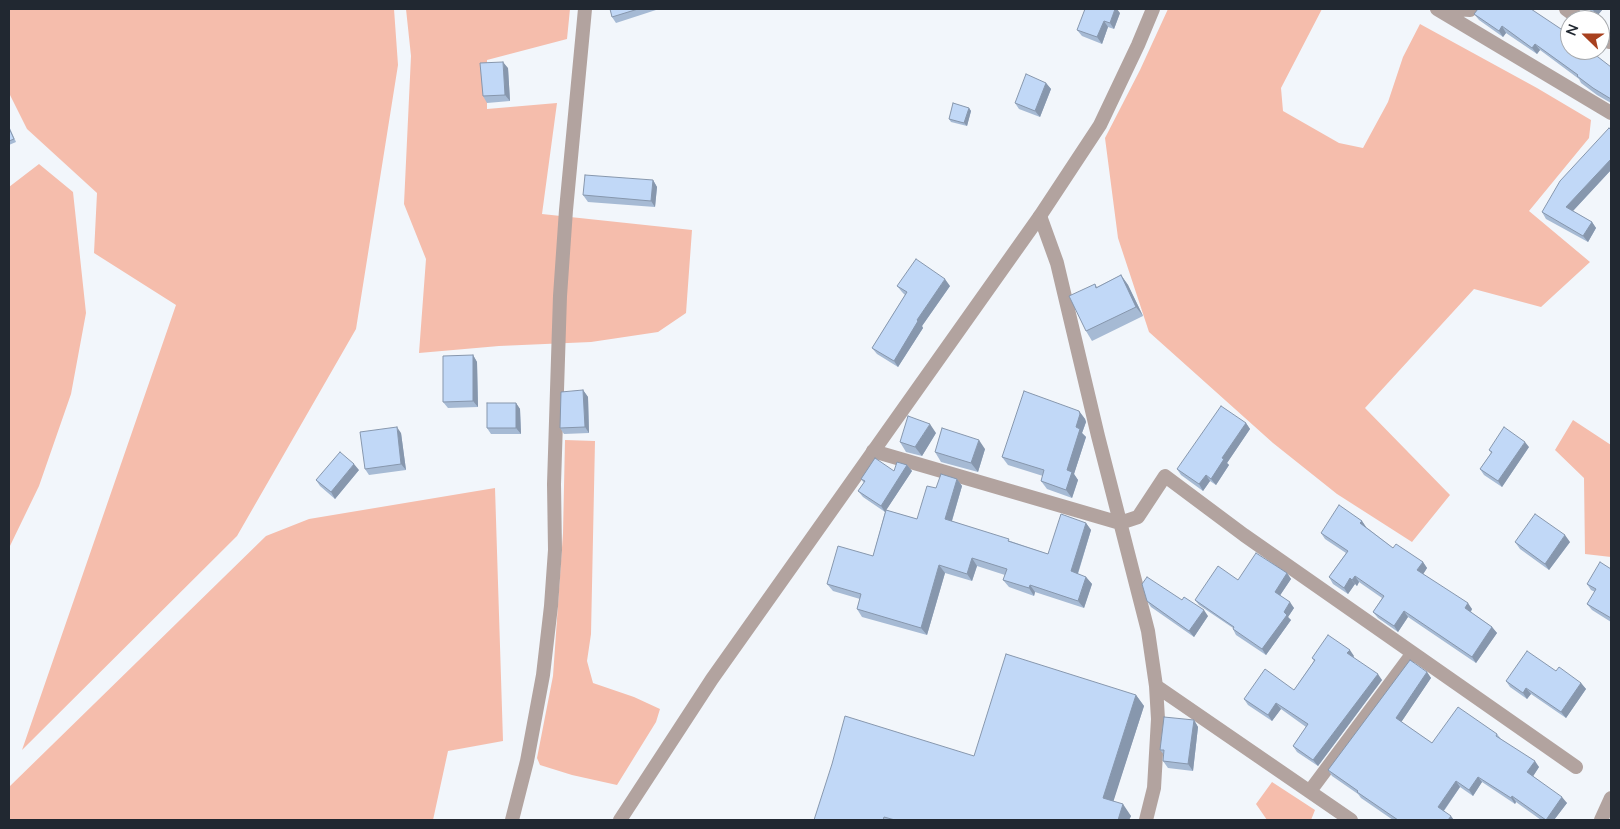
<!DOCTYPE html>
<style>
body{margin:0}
#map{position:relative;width:1620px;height:829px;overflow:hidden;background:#f2f6fb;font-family:Lato,sans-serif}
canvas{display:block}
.frame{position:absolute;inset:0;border:10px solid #212831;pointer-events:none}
.north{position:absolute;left:1560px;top:10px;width:50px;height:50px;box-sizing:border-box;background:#fff;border:1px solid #a6a9ad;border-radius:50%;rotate:292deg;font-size:14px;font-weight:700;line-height:20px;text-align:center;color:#212831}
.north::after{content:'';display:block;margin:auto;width:18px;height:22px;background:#a8411f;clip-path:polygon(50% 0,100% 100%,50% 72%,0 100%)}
</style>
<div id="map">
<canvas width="1620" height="829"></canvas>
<div class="frame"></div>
<div class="north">N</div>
</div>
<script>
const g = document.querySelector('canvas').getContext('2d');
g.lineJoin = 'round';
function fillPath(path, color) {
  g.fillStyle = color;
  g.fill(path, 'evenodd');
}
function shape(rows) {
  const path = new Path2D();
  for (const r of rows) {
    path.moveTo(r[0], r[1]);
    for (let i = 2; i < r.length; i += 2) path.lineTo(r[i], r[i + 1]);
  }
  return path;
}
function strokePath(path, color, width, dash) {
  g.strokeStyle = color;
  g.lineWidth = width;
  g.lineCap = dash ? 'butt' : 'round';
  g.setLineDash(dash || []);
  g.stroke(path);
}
fillPath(shape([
 [9,9,394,9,398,65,356,329,237,536,22,750,176,305,94,253,97,193,27,129,9,93],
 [406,9,570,9,567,39,487,60,487,109,557,103,542,214,692,230,686,313,658,332,591,342,499,346,419,353,426,259,404,204,411,56],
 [1168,9,1322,9,1281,88,1283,111,1339,143,1363,148,1388,102,1403,57,1420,24,1537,88,1591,120,1589,138,1529,211,1590,262,1541,307,1474,289,1365,408,1450,495,1412,542,1337,494,1273,443,1149,332,1118,238,1105,138,1140,70],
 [39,164,73,192,86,313,71,394,39,486,9,548,9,187],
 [1573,420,1611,445,1611,557,1585,554,1584,478,1555,450],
 [565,440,595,441,591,634,587,661,593,683,634,697,660,709,656,722,617,785,572,775,540,765,537,758,553,676,563,533],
 [495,488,503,741,448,751,433,820,9,820,9,787,266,536,309,519],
 [1272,782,1315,810,1311,820,1267,820,1256,804]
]), '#f5bdac');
strokePath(shape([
 [1437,9,1611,113],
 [1456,9,1470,10,1471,9],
 [1566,9,1581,20],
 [1600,35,1609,42,1611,39],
 [1040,216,1057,263,1098,436,1148,631,1156,686,1158,719,1154,788,1146,820],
 [873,451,1120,523,1138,517,1165,476,1244,535,1576,767],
 [1156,686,1351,820],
 [1310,791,1413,653],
 [512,820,527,761,543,675,551,606,555,550,554,484,560,296,566,210,585,9],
 [1601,820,1611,798]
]), '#b2a39f', 14);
strokePath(shape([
 [620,820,712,679,1040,216,1100,125,1138,45,1153,9]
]), '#b2a39f', 14);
fillPath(shape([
 [610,9,655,9,656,10,616,23,612,17],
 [1588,9,1603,9,1597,16],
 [1120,13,1114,29,1108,27,1102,44,1082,36,1077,30],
 [1474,14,1611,67,1611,103,1597,95,1581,83,1579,79,1540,50,1537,54,1506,33,1503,37,1479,20],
 [508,68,510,101,487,103,483,96],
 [1046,83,1051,89,1040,117,1019,109,1015,103],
 [969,108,971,111,967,126,951,122,949,119],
 [9,126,16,142,9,145],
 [1611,130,1611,170,1573,211,1592,222,1596,228,1588,242,1546,219,1542,212],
 [653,180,657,187,655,207,588,202,583,195],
 [1121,275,1128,285,1143,316,1092,341,1086,331,1095,284,1097,287],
 [897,286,950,286,922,326,923,328,898,367,877,354,872,348,905,295,902,292],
 [473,355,477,362,478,407,448,408,443,402],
 [583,390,588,397,589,433,564,434,560,428],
 [516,403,520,409,521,434,491,434,487,428],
 [1079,411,1085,419,1086,422,1082,433,1086,437,1074,474,1078,480,1072,498,1047,489,1041,481,1043,476,1008,465,1002,457],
 [1246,423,1250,429,1227,463,1229,465,1216,485,1210,481,1203,491,1181,475,1177,469],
 [401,433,406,470,369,475,365,469],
 [936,433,922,456,906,452,900,442],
 [1529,447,1502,487,1484,475,1480,469,1491,453,1489,450],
 [985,449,978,472,941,462,935,452],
 [907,465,912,471,886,510,917,519,936,488,957,479,962,486,952,521,1048,554,1086,523,1091,530,1078,574,1086,577,1092,584,1084,608,1035,592,1034,596,1009,587,1003,580,1005,575,977,566,972,581,945,573,927,635,862,617,857,609,860,599,833,591,827,584,873,556,885,512,863,497,858,491,864,483,861,479,894,471],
 [359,470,335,499,320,486,316,480],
 [1362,521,1366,527,1393,548,1423,562,1427,568,1423,574,1472,609,1471,612,1492,627,1497,633,1476,663,1408,617,1398,632,1378,618,1373,612,1382,598,1359,582,1357,586,1355,584,1348,594,1333,584,1329,577,1346,553,1325,539,1321,533],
 [1515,542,1570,542,1549,570,1520,549],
 [1611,569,1611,622,1592,610,1587,604,1595,592,1591,590,1587,584],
 [1287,573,1291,579,1280,595,1294,608,1288,617,1291,620,1266,655,1236,635,1233,629,1233,628,1199,605,1195,600,1238,580],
 [1147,601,1208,616,1194,637,1151,607],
 [1354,656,1353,657,1382,680,1318,766,1297,752,1293,746,1306,727,1281,709,1272,721,1248,705,1244,699,1294,690,1314,661,1312,658],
 [1427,672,1431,678,1401,722,1432,743,1497,734,1501,739,1539,767,1533,776,1567,803,1554,820,1541,820,1516,802,1515,804,1482,782,1473,796,1460,787,1444,811,1454,820,1393,820,1361,798,1358,794,1332,776,1328,770],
 [1506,681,1581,683,1586,689,1566,718,1531,694,1527,699,1510,687],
 [1136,695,1144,706,1113,801,1131,816,1129,820,814,820,974,756],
 [1194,720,1198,727,1193,771,1168,768,1163,761,1164,755,1160,750]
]), '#a6bad4');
fillPath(shape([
 [1115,9,1117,9,1120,13,1114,29,1110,23],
 [1594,9,1603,9,1597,16,1593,10],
 [1104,21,1108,27,1102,44,1097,37],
 [1502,26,1506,33,1503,37,1499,31],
 [1535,44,1540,50,1537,54,1532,48],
 [503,62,508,68,510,101,505,95],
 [1046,83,1051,89,1040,117,1035,111],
 [969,108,971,111,967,126,964,123],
 [1611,159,1611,170,1571,213,1566,207],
 [653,180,657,187,655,207,651,201],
 [1592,222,1596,228,1588,242,1583,236],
 [1121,275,1128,285,1143,316,1136,307],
 [945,279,950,286,922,326,923,328,898,367,894,361,917,320],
 [473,355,477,362,478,407,473,401],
 [583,390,588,397,589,433,585,427],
 [516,403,520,409,521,434,516,428],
 [1079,411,1085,419,1086,422,1082,433,1086,437,1074,474,1078,480,1072,498,1066,490,1067,470],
 [1246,423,1250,429,1227,463,1229,465,1216,485,1211,479,1222,458],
 [930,424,936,433,922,456,915,447],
 [397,427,401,433,406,470,401,464],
 [979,440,985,449,978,472,971,463],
 [1525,442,1529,447,1502,487,1498,481],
 [354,464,359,470,335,499,331,492],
 [907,465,912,471,885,512,881,506],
 [1206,475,1210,481,1203,491,1199,484],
 [957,479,962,486,950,527,945,519],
 [1362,521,1366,527,1364,529,1360,523],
 [1086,523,1091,530,1076,579,1071,571],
 [1565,535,1570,542,1549,570,1545,564],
 [972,558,977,566,972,581,967,574],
 [1423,562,1427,568,1422,576,1417,570],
 [939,565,945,573,927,635,921,628],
 [1287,573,1291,579,1279,597,1275,592],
 [1355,576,1359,582,1357,586,1352,580],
 [1086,577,1092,584,1084,608,1078,601],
 [1350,578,1355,584,1348,594,1344,588],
 [1030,585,1035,592,1034,596,1029,588],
 [1290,602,1294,608,1288,617,1291,620,1266,655,1262,649,1284,612],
 [1468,603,1472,609,1469,614,1465,608],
 [1204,610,1208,616,1194,637,1189,631],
 [1404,611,1408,617,1398,632,1394,626],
 [1492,627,1497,633,1476,663,1472,657],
 [1350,650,1354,656,1352,659,1347,653],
 [1427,672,1431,678,1400,724,1396,718],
 [1378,674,1382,680,1318,766,1313,760],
 [1581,683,1586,689,1566,718,1561,712],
 [1526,688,1531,694,1527,699,1523,693],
 [1136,695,1144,706,1111,809,1103,798],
 [1276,703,1281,709,1272,721,1268,715],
 [1194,720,1198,727,1193,771,1188,764],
 [1535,761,1539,767,1532,778,1527,772],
 [1478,777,1482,782,1473,796,1469,790],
 [1456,781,1460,787,1442,813,1438,807],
 [1512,796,1516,802,1515,804,1511,798],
 [1562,797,1567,803,1554,820,1546,820],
 [1123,804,1131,816,1129,820,1118,820],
 [1451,816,1454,820,1448,820]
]), '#8797ad');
const building = shape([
 [610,9,638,9,612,17,610,9],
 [1085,9,1115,9,1110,23,1104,21,1097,37,1077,30,1085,9],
 [1478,9,1531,9,1570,35,1570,50,1589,50,1611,67,1611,99,1593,88,1577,76,1578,75,1535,44,1532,48,1502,26,1499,31,1474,14,1478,9],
 [503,62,505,95,483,96,480,63,503,62],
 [1026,74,1046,83,1035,111,1015,103,1026,74],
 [953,103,969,108,964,123,949,119,953,103],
 [9,128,14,139,9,141,9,128],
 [1609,128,1611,130,1611,159,1566,207,1592,222,1583,236,1542,212,1560,181,1609,128],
 [585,175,653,180,651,201,583,195,585,175],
 [916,259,945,279,917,320,918,321,894,361,872,348,907,292,897,286,916,259],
 [1121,275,1136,307,1086,331,1069,296,1095,284,1096,288,1121,275],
 [473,355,473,401,443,402,443,356,473,355],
 [583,390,585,427,560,428,561,392,583,390],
 [1024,391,1079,411,1080,414,1076,427,1080,429,1067,470,1072,472,1066,490,1041,481,1044,470,1002,457,1024,391],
 [487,403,516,403,516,428,487,428,487,403],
 [1221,406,1246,423,1222,458,1224,459,1211,479,1206,475,1199,484,1177,469,1221,406],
 [908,416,930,424,915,447,900,442,908,416],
 [397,427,401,464,365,469,360,432,397,427],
 [1504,427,1525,442,1498,481,1480,469,1492,452,1489,450,1504,427],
 [942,428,979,440,971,463,935,452,942,428],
 [340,452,354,464,331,492,316,480,340,452],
 [875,458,894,471,897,462,907,465,881,506,858,491,865,481,861,479,875,458],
 [941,474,957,479,945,519,1009,539,1008,541,1048,554,1061,514,1086,523,1071,571,1086,577,1078,601,1030,585,1029,588,1003,580,1007,569,972,558,967,574,939,565,921,628,857,609,861,594,827,584,838,546,873,556,886,510,917,519,927,486,936,488,941,474],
 [1339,505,1362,521,1360,523,1393,548,1396,544,1423,562,1417,570,1468,603,1465,608,1492,627,1472,657,1404,611,1394,626,1373,612,1384,596,1355,576,1352,580,1350,578,1344,588,1329,577,1348,551,1321,533,1339,505],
 [1535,514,1565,535,1545,564,1515,542,1535,514],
 [1256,553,1287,573,1275,592,1290,602,1284,612,1287,615,1262,649,1233,629,1234,627,1195,600,1218,566,1238,580,1256,553],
 [1600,562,1611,569,1611,618,1587,604,1596,589,1587,584,1600,562],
 [1147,577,1182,600,1184,597,1204,610,1189,631,1147,601,1142,584,1147,577],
 [1328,635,1350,650,1347,653,1378,674,1313,760,1293,746,1308,724,1276,703,1268,715,1244,699,1265,669,1294,690,1315,660,1312,658,1328,635],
 [1527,651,1556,671,1559,667,1581,683,1561,712,1526,688,1523,693,1506,681,1527,651],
 [1006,654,1136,695,1103,798,1123,804,1118,820,895,820,884,817,883,820,814,820,832,764,845,716,974,756,1006,654],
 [1410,660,1427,672,1396,718,1432,743,1458,707,1497,734,1496,736,1535,761,1527,772,1562,797,1546,820,1512,796,1511,798,1478,777,1469,790,1456,781,1438,807,1451,816,1448,820,1398,820,1357,792,1358,791,1328,770,1410,660],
 [1164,717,1194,720,1188,764,1163,761,1164,750,1160,750,1164,717]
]);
fillPath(building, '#c1d8f7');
strokePath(building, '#8797ad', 1);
</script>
